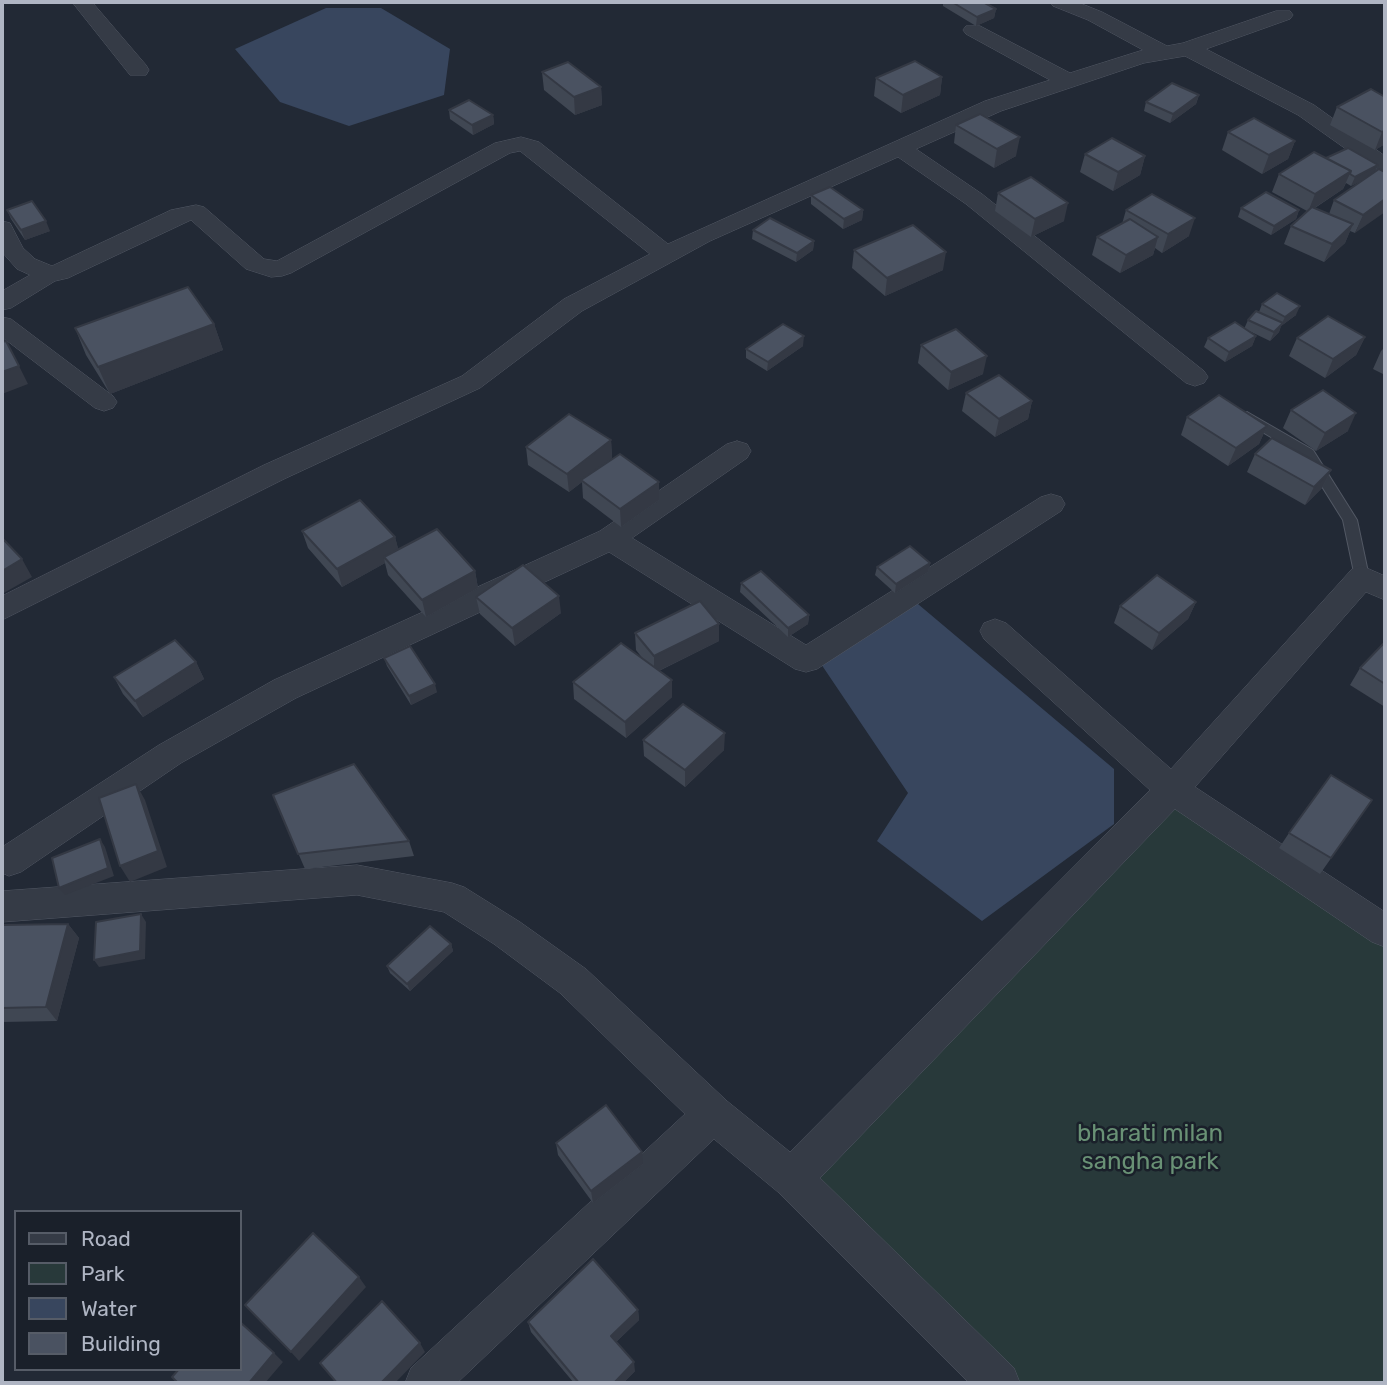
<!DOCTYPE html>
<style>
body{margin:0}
#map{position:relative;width:1387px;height:1385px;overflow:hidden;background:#222935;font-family:Rubik,sans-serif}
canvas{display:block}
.frame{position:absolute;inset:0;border:4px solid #afb5c3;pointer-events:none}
.legend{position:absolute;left:14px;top:1210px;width:228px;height:161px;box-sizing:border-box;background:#1a202a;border:2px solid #565c67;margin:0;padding:9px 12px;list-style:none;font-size:21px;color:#afb5c3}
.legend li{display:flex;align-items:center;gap:14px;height:35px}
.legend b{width:35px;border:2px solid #565c67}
</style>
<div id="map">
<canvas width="1387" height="1385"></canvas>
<div class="frame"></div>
<ul class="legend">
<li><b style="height:9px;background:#353b46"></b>Road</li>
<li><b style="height:19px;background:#28393a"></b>Park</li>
<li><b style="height:19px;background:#38465e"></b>Water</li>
<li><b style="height:19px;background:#4a5261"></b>Building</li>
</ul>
</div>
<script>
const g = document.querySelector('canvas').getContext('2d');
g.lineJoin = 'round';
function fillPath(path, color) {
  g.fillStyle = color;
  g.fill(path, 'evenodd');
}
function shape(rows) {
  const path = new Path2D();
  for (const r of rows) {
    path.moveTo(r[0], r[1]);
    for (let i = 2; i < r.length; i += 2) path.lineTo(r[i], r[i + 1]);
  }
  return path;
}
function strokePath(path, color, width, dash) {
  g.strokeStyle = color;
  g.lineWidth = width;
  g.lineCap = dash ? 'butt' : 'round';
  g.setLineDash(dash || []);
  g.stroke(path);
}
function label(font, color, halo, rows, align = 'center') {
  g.font = font + ' Rubik,sans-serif';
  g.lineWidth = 5;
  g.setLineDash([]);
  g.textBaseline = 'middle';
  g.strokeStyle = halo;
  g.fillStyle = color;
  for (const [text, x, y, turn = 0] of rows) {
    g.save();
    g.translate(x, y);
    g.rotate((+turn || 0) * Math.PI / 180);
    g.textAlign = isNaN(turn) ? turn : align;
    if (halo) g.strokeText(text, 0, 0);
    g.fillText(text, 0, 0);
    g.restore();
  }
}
fillPath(shape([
 [1172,790,1385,931,1385,1383,977,1383,792,1178]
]), '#28393a');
fillPath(shape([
 [326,8,381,8,450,49,444,95,349,126,280,102,235,49],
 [912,599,1114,769,1114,824,982,921,877,841,908,793,817,658]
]), '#38465e');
const lane = shape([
 [1247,412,1313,450,1357,520,1369,577,1367,581,1357,581,1355,577,1343,520,1303,456,1242,420,1240,417,1247,412]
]);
const street = shape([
 [72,2,92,2,146,65,149,70,146,75,130,75,72,2],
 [1050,2,1077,2,1102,12,1167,46,1183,43,1276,11,1290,11,1293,15,1290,19,1206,49,1314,105,1385,156,1385,173,1377,171,1298,115,1185,56,1144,63,1001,111,916,149,982,194,1204,371,1208,377,1204,383,1195,386,1186,383,966,204,898,157,710,241,582,311,480,388,284,479,2,620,2,596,264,465,462,376,564,299,650,254,520,151,510,153,291,273,282,276,271,277,246,269,191,220,68,278,55,281,11,308,2,310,2,291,30,275,17,269,2,252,2,221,10,223,23,248,35,259,52,266,171,210,196,205,204,207,264,259,277,261,495,143,521,137,539,142,668,244,985,101,1050,80,966,34,963,30,966,26,980,26,1070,73,1143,50,1088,20,1053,6,1050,2],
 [2,317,11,319,113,396,117,402,113,408,104,411,95,408,2,337,2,317],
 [737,441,747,444,751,451,747,458,632,538,806,645,1041,497,1051,494,1061,497,1065,504,1061,511,817,669,806,672,795,669,609,552,296,698,181,763,21,872,9,876,2,873,2,847,159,745,274,680,600,531,727,444,737,441],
 [1362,566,1385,576,1385,600,1366,592,1195,787,1385,912,1385,947,1372,942,1175,809,820,1178,1014,1368,1020,1383,969,1383,778,1192,714,1139,457,1383,405,1383,411,1368,685,1114,560,993,494,944,444,912,357,895,2,922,2,891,357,865,452,883,464,887,520,922,586,969,727,1101,790,1152,1150,790,984,639,980,631,984,623,995,619,1006,623,1171,769,1352,569,1362,566]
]);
strokePath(lane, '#525864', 2);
strokePath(street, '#525864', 1);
fillPath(lane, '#353b46');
fillPath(street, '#353b46');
fillPath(shape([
 [943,2,983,2,996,9,994,18,976,26,943,6],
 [542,72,601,87,602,105,575,115,544,90],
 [942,77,940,95,901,113,874,96,876,78],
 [1199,95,1196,104,1170,123,1144,111,1146,102],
 [1385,97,1385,144,1375,150,1330,125,1337,107],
 [449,110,493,115,494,124,473,135,450,119],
 [956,125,1016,156,994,168,954,143],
 [1228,132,1295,141,1288,159,1262,174,1222,150],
 [1085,154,1145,156,1140,175,1113,191,1080,172],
 [1326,158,1378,165,1376,171,1385,172,1355,233,1350,231,1345,243,1324,262,1284,244,1291,226,1307,211,1272,192,1279,174],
 [1363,180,1334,200,1329,214,1315,208,1343,189,1346,183,1351,186],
 [998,193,1064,221,1031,237,995,211],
 [811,195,863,210,862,220,843,229,811,204],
 [1241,208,1299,210,1296,219,1271,235,1238,217],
 [7,210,50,231,25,240,11,219],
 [1126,210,1189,236,1162,253,1155,248,1153,255,1120,273,1092,255,1097,237,1122,224],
 [753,230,814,241,813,250,796,262,752,239],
 [854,250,943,270,885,296,852,268],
 [1262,304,1296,315,1281,326,1279,332,1270,341,1245,329,1256,336,1252,346,1225,362,1204,347,1208,338,1244,329,1248,320,1259,312],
 [214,324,223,350,110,394,86,355,75,328],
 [1365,337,1356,355,1325,378,1289,356,1297,338],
 [921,345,983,374,948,390,918,363],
 [803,346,767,371,746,358,746,349],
 [1385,347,1385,375,1373,369,1381,351],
 [966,393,1032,401,1028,419,995,437,962,411],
 [1291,410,1348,431,1316,451,1283,428],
 [1187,417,1267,426,1259,444,1228,466,1181,435],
 [611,440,612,458,599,469,659,482,659,500,621,527,583,498,582,482,569,492,528,465,526,447],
 [1255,454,1331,470,1322,488,1305,505,1247,472],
 [302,531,395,537,398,549,475,571,478,588,426,617,388,575,385,563,342,587,308,548],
 [930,563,928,572,895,593,875,575,877,567],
 [741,583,809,615,808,624,788,637,740,592],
 [476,597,561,613,515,646,480,614],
 [1196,602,1188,619,1152,650,1114,623,1120,606],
 [635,633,719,641,659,671,672,697,626,738,574,699,573,682,643,659,636,650],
 [1385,642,1385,707,1350,685,1360,668],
 [384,658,437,692,411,705,387,666],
 [196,662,204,679,143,717,123,694,114,677],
 [643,740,724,750,685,787,644,756],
 [273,795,409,841,414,856,305,869],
 [1372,800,1320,874,1279,848,1289,833],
 [68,924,79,938,57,1021,2,1022,2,925],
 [451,944,453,951,410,991,390,973,387,966],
 [556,1143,643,1164,593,1203,558,1155],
 [638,1310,639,1320,616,1342,635,1371,623,1383,574,1383,531,1332,528,1322]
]), '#404753');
fillPath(shape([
 [996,9,994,18,976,26,977,17],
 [942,77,940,95,901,113,903,95],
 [601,87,602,105,575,115,574,97],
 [1199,95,1196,104,1170,123,1173,114],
 [493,115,494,124,473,135,472,125],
 [1385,130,1385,144,1375,150,1382,132],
 [1020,137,1016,156,994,168,997,149],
 [1295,141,1288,159,1262,174,1269,155],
 [1145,156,1140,175,1113,191,1118,172],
 [1378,165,1374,174,1351,186,1355,177],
 [1351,171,1343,189,1308,212,1315,194],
 [1385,199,1385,212,1355,233,1363,215],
 [1068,203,1064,221,1031,237,1035,219],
 [863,210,862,220,843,229,844,219],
 [1299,210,1296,219,1271,235,1274,226],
 [1195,218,1189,236,1162,253,1168,234],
 [46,221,50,231,25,240,21,230],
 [1353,224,1345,243,1324,262,1332,244],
 [1158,237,1153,255,1120,273,1126,255],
 [814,241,813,250,796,262,797,253],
 [946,252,943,270,885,296,887,278],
 [1300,306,1296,315,1281,326,1279,332,1270,341,1274,332,1282,323,1285,317],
 [214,324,223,350,110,394,98,367],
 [804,336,803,346,767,371,768,362],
 [1256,336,1252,346,1225,362,1229,352],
 [1365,337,1356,355,1325,378,1333,359],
 [987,356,983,374,948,390,951,372],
 [19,366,28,384,2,394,2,372],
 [1032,401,1028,419,995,437,999,419],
 [1356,413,1348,431,1316,451,1325,433],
 [1267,426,1259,444,1228,466,1236,448],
 [611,440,612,458,583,481,581,480,582,482,569,492,567,474],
 [1331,470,1322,488,1305,505,1314,487],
 [659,482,659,500,621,527,620,509],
 [395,537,400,555,384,557,385,563,342,587,337,569],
 [22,559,32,577,2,594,2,571],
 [930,563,928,572,895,593,896,584],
 [475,571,478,588,426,617,422,600],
 [559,596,561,613,515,646,512,628],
 [1196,602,1188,619,1152,650,1159,633],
 [809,615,808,624,788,637,788,628],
 [719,624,719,641,654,673,654,656],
 [196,662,204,679,143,717,135,701],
 [672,680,672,697,626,738,625,722],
 [435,684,437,692,411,705,409,696],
 [725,733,724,750,685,787,685,770],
 [136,784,145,800,167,867,130,882,120,866],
 [100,839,105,847,114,876,65,895,59,888],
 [141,914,146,922,145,959,99,967,94,960],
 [68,924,79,938,57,1021,46,1007],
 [451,944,453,951,410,991,407,984],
 [642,1152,643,1164,593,1203,591,1191],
 [359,1277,366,1287,299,1361,291,1352],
 [638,1310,639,1320,613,1345,611,1336],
 [420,1343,425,1352,395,1383,381,1383],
 [274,1353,283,1362,265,1383,249,1383],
 [634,1362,635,1371,623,1383,614,1383]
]), '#343944');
const building = shape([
 [952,2,983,2,996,9,977,17,952,2],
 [915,61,942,77,903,95,876,78,915,61],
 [568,62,601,87,574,97,542,72,568,62],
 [1172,83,1199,95,1173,114,1146,102,1172,83],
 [1371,89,1385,97,1385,130,1382,132,1337,107,1371,89],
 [469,100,493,115,472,125,449,110,469,100],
 [980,114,1020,137,997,149,956,125,980,114],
 [1254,118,1295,141,1269,155,1228,132,1254,118],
 [1112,138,1145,156,1118,172,1085,154,1112,138],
 [1348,148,1378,165,1355,177,1350,174,1351,171,1326,158,1348,148],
 [1314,152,1351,171,1315,194,1279,174,1314,152],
 [1379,169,1385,172,1385,199,1363,215,1334,200,1379,169],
 [1031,177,1068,203,1035,219,998,193,1031,177],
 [830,187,863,210,844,219,811,195,830,187],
 [1266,192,1299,210,1274,226,1241,208,1266,192],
 [1152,194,1195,218,1168,234,1126,210,1152,194],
 [32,201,46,221,21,230,7,210,32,201],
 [1312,207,1353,224,1332,244,1291,226,1312,207],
 [770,218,814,241,797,253,753,230,770,218],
 [1130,219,1158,237,1126,255,1097,237,1130,219],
 [913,225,946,252,887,278,854,250,913,225],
 [188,287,214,324,98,367,75,328,188,287],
 [1277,293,1300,306,1285,317,1262,304,1277,293],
 [1256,311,1283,323,1274,332,1248,320,1256,311],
 [1328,316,1365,337,1333,359,1297,338,1328,316],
 [1235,322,1256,336,1229,352,1208,338,1235,322],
 [783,324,804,336,768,362,746,349,783,324],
 [956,329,987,356,951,372,921,345,956,329],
 [6,341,19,366,2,372,2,342,6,341],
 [999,375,1032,401,999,419,966,393,999,375],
 [1323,390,1356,413,1325,433,1291,410,1323,390],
 [1219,395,1267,426,1236,448,1187,417,1219,395],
 [569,414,611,440,567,474,526,447,569,414],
 [1272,438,1331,470,1314,487,1255,454,1272,438],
 [620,454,659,482,620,509,581,480,620,454],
 [360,500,395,537,337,569,302,531,360,500],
 [437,529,475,571,422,600,384,557,437,529],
 [2,538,22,559,2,571,2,538],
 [910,546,930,563,896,584,877,567,910,546],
 [523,565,559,596,512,628,476,597,523,565],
 [761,571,809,615,788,628,741,583,761,571],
 [1157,575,1196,602,1159,633,1120,606,1157,575],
 [700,601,719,624,654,656,635,633,700,601],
 [175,640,196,662,135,701,114,677,175,640],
 [1385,642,1385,684,1360,668,1385,642],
 [621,643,672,680,625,722,573,682,621,643],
 [410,646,435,684,409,696,384,658,410,646],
 [683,704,725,733,685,770,643,740,683,704],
 [354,764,409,841,298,854,273,795,354,764],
 [1331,775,1372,800,1331,858,1289,833,1331,775],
 [136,784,158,851,120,866,99,798,136,784],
 [100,839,108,868,59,888,52,858,100,839],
 [141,914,140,951,94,960,96,922,141,914],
 [68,924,46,1007,2,1008,2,925,68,924],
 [430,926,451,944,407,984,387,966,430,926],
 [606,1105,642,1152,591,1191,556,1143,606,1105],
 [313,1233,359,1277,291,1352,245,1305,313,1233],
 [593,1259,638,1310,611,1336,634,1362,614,1383,579,1383,528,1322,593,1259],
 [382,1301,420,1343,381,1383,337,1383,320,1363,382,1301],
 [240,1322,274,1353,249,1383,178,1383,172,1377,179,1369,240,1369,240,1322]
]);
fillPath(building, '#4a5261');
strokePath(building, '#343944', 2);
label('24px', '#699175', '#1a202a', [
 ["bharati milan",1150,1134],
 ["sangha park",1150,1162]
]);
</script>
